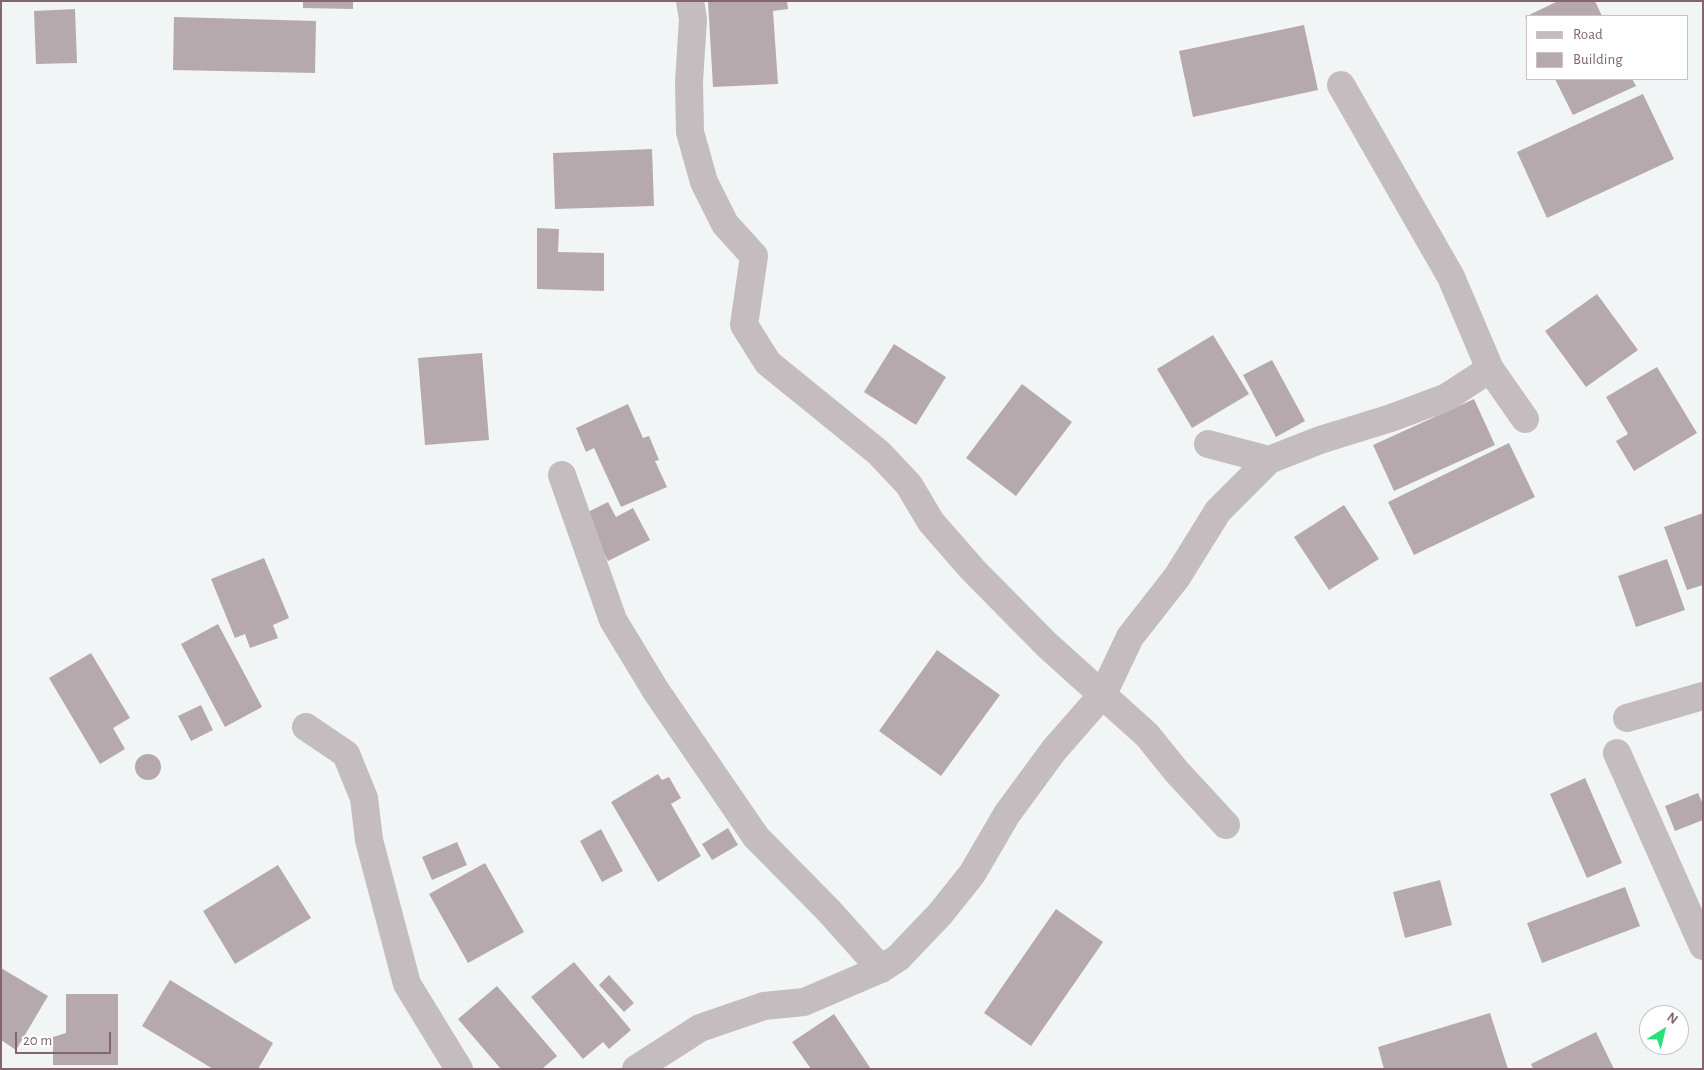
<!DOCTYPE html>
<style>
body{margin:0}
#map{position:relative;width:1704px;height:1070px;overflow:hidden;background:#f2f5f5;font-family:"Alegreya Sans",sans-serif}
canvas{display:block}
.frame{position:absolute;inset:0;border:2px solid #82656f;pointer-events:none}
.legend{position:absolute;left:1526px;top:15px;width:162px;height:65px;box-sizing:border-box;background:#fff;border:1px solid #cdc1c5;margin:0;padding:6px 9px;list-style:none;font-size:15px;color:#82656f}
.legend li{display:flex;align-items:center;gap:10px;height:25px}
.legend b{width:25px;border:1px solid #cdc1c5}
.north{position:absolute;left:1639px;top:1005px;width:50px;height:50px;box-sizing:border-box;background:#fff;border:1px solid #cdc1c5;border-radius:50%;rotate:36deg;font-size:14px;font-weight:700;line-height:20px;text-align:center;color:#82656f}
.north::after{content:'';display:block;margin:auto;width:18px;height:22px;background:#28df78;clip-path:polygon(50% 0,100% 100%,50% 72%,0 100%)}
.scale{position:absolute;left:15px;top:1032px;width:96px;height:22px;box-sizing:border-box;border:2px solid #82656f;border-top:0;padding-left:6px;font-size:15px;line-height:18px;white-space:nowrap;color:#82656f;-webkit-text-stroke:4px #fff;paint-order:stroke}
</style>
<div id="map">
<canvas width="1704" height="1070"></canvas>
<div class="frame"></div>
<ul class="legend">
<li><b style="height:6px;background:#c4bcbf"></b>Road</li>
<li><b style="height:14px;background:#b6a9ae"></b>Building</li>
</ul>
<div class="north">N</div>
<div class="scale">20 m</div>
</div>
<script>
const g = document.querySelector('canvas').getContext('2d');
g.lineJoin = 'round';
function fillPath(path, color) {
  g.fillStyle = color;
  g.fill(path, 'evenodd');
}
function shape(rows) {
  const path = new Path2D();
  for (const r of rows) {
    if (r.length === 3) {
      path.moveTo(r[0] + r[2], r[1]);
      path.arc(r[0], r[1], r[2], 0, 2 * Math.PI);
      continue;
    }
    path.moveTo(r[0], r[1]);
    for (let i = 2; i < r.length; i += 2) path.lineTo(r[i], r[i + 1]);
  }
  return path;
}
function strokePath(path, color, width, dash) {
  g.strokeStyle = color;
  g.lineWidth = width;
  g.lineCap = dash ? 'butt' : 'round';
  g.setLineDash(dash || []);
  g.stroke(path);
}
fillPath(shape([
 [303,1,353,1,353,9,303,8],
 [708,1,787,1,788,9,773,11,778,84,713,87],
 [1558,1,1595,1,1602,16,1528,16,1528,23,1525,17],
 [75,9,77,63,36,64,34,11],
 [174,17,316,21,315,73,173,70],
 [1304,25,1318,90,1193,117,1179,51],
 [1555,79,1632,79,1636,86,1573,115],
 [1643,94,1674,159,1547,218,1517,152],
 [652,149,654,206,555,209,553,153],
 [537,228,559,229,558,252,604,253,604,291,537,289],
 [1597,294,1638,350,1586,387,1545,331],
 [1213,335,1249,394,1192,428,1157,369],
 [894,344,946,377,916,425,864,392],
 [482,353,489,440,425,445,418,358],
 [1272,360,1305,421,1276,437,1243,375],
 [1657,367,1697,433,1634,471,1616,441,1628,434,1606,397],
 [1022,384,1072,422,1016,496,966,458],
 [1474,399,1495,445,1394,491,1373,445],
 [628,404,643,438,649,436,659,460,655,461,667,487,621,507,594,448,586,452,576,428],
 [1509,443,1535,497,1414,555,1388,502],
 [608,502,616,517,633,508,650,540,608,561,584,514],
 [1344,505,1379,559,1329,590,1294,537],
 [1703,513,1703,585,1687,590,1664,527],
 [264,558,289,618,273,625,278,638,250,648,245,634,235,638,211,579],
 [1667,559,1685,610,1636,627,1618,576],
 [218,624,262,707,225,727,181,644],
 [937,650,1000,695,941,776,879,731],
 [91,653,130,718,113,728,125,749,100,764,49,678],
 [201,705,213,730,191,741,178,716],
 [148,767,13],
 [658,774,662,780,669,777,681,798,671,804,701,856,658,882,611,802],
 [1585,778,1622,863,1587,878,1550,794],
 [1698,793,1703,804,1703,820,1675,831,1665,806],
 [728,828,738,845,712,860,702,844],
 [601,829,623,871,602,882,580,841],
 [457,842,467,865,432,880,422,857],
 [485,863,524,932,468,963,429,894],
 [278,865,311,918,235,964,203,911],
 [1440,880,1452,925,1405,938,1393,892],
 [1625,887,1640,926,1542,963,1527,923],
 [1056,909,1103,942,1031,1046,984,1013],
 [574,962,631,1030,609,1049,603,1042,583,1059,531,997],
 [1,968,48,996,16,1050,1,1040],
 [609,975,634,1003,624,1012,599,985],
 [170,980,273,1043,258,1069,213,1069,142,1026],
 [497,986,557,1056,542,1069,501,1069,458,1019],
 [66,994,118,994,118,1065,53,1065,53,1037,66,1033],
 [1490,1013,1508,1069,1384,1069,1378,1047],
 [834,1014,871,1069,811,1069,792,1042],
 [1596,1032,1614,1069,1533,1069,1531,1064]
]), '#b6a9ae');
strokePath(shape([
 [690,1,693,19,689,82,690,132,704,182,725,224,754,256,744,325,768,363,879,453,909,485,931,522,973,570,1047,645,1147,735,1177,772,1226,825],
 [1341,85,1451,277,1490,369,1525,419],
 [1208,444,1269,460,1320,440,1391,418,1447,397,1490,369],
 [562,475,613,620,656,691,756,837,829,911,881,969],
 [1627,718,1703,696],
 [306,727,346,754,364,798,369,840,407,984,459,1069],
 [1617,753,1703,946],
 [636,1069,700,1028,764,1006,804,1002,881,969,898,958,940,914,972,874,1007,814,1054,750,1103,694,1130,637,1177,577,1218,511,1269,460]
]), '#c4bcbf', 28);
</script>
